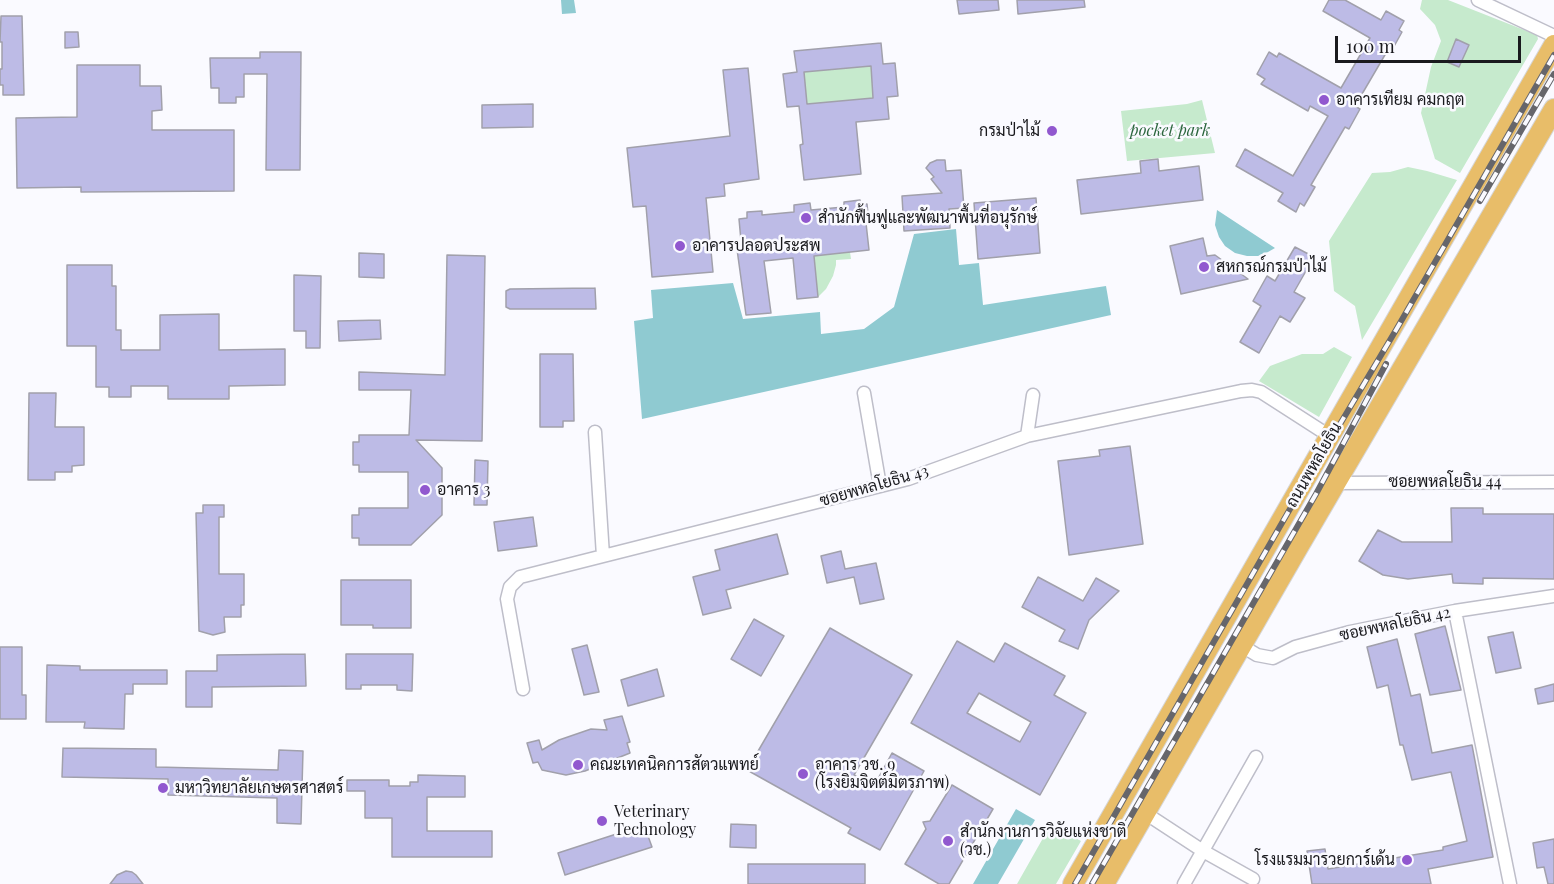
<!DOCTYPE html>
<meta charset="utf-8">
<style>
body{margin:0}
#map{position:relative;width:1554px;height:884px;overflow:hidden;background:#fafaff;font-family:"Playfair Display",serif}
canvas{display:block}
.scale{position:absolute;left:1335px;top:36px;width:186px;height:27px;box-sizing:border-box;border:3px solid #1a1a1e;border-top:0;padding-left:8px;font-size:18px;line-height:21px;white-space:nowrap;color:#1a1a1e;-webkit-text-stroke:4px #fafaff;paint-order:stroke}
</style>
<div id="map">
<canvas width="1554" height="884"></canvas>
<div class="scale">100 m</div>
</div>
<script>
const g = document.querySelector('canvas').getContext('2d');
g.lineJoin = 'round';
function fillPath(path, color) {
  g.fillStyle = color;
  g.fill(path, 'evenodd');
}
function shape(rows) {
  const path = new Path2D();
  for (const r of rows) {
    path.moveTo(r[0], r[1]);
    for (let i = 2; i < r.length; i += 2) path.lineTo(r[i], r[i + 1]);
  }
  return path;
}
function strokePath(path, color, width, dash) {
  g.strokeStyle = color;
  g.lineWidth = width;
  g.lineCap = dash ? 'butt' : 'round';
  g.setLineDash(dash || []);
  g.stroke(path);
}
function label(font, color, halo, rows, align = 'center') {
  g.font = font + ' "Playfair Display",Sarabun,serif';
  g.lineWidth = 5;
  g.setLineDash([]);
  g.textBaseline = 'middle';
  g.strokeStyle = halo;
  g.fillStyle = color;
  for (const [text, x, y, turn = 0] of rows) {
    g.save();
    g.translate(x, y);
    g.rotate((+turn || 0) * Math.PI / 180);
    g.textAlign = isNaN(turn) ? turn : align;
    if (halo) g.strokeText(text, 0, 0);
    g.fillText(text, 0, 0);
    g.restore();
  }
}
fillPath(shape([
 [1422,0,1448,0,1537,35,1538,39,1460,173,1435,159,1421,113,1431,67,1441,41,1435,25,1420,9],
 [871,66,873,98,807,104,804,72],
 [1202,100,1215,153,1127,161,1121,111,1187,104],
 [1408,167,1427,171,1457,180,1362,340,1355,306,1334,291,1329,241,1372,173,1390,172],
 [850,252,851,259,836,260,836,265,833,276,826,289,818,297,814,256],
 [1334,347,1352,357,1319,417,1259,381,1270,366,1302,354,1323,354],
 [1051,824,1081,841,1056,884,1017,884]
]), '#c6eacd');
fillPath(shape([
 [561,0,574,0,576,13,562,14],
 [1217,210,1275,248,1268,252,1258,256,1247,256,1235,253,1225,246,1219,237,1215,225],
 [956,229,959,265,979,263,983,305,1106,286,1111,315,642,419,634,321,653,318,651,290,733,283,743,319,820,312,821,334,864,329,894,307,914,234],
 [1016,809,1035,820,998,884,973,884]
]), '#8fcad1');
const building = shape([
 [957,0,998,0,999,10,959,14,957,0],
 [1017,0,1084,0,1085,7,1018,14,1017,0],
 [1329,0,1345,0,1381,20,1386,11,1404,21,1399,30,1402,32,1392,50,1389,48,1355,106,1360,109,1349,129,1345,127,1311,185,1315,187,1304,206,1300,203,1296,212,1278,201,1283,193,1236,166,1245,149,1293,176,1328,116,1310,106,1308,111,1261,84,1265,79,1257,74,1269,52,1277,57,1279,53,1341,88,1370,38,1323,11,1329,0],
 [1,16,22,16,24,95,3,95,3,85,0,85,0,69,2,69,2,42,0,42,1,16],
 [65,32,78,32,79,47,65,48,65,32],
 [1456,39,1469,45,1459,67,1447,62,1456,39],
 [881,43,883,64,895,63,898,96,887,97,889,119,856,122,861,174,804,180,800,145,803,144,799,106,787,107,783,74,797,72,794,51,881,43],
 [871,66,873,98,807,104,804,72,871,66],
 [260,52,301,52,300,170,266,170,267,74,244,74,244,97,236,97,236,103,219,103,219,88,211,88,210,58,260,58,260,52],
 [77,65,140,65,140,86,161,86,162,110,152,111,152,130,234,130,234,191,81,192,81,187,17,188,16,118,77,117,77,65],
 [748,68,759,179,724,184,725,196,706,198,713,272,652,277,646,206,633,207,627,148,730,136,723,70,748,68],
 [533,104,533,127,482,128,482,105,533,104],
 [1158,159,1159,171,1199,166,1203,200,1081,214,1077,180,1141,173,1140,161,1158,159],
 [937,160,945,160,946,171,961,170,964,208,949,209,950,228,904,231,902,196,942,193,931,179,934,177,926,168,930,163,937,160],
 [1036,198,1040,253,978,259,974,203,1036,198],
 [860,200,860,205,867,204,869,223,866,223,869,250,814,256,818,297,797,299,793,258,764,261,771,313,746,315,736,242,741,241,739,219,747,218,747,212,762,211,762,215,794,212,794,205,810,203,811,210,844,207,844,202,860,200],
 [1203,238,1207,256,1215,255,1248,279,1181,294,1170,246,1203,238],
 [1295,247,1314,257,1294,292,1305,298,1290,322,1280,316,1259,353,1240,342,1261,306,1253,301,1267,276,1275,281,1295,247],
 [359,253,384,254,384,278,359,277,359,253],
 [447,255,485,256,482,441,416,440,442,468,442,515,411,545,359,545,359,538,352,538,352,515,359,515,359,508,408,508,408,472,359,472,359,465,353,465,353,442,359,442,359,435,409,435,411,390,359,390,359,372,445,375,447,255],
 [67,265,112,265,112,286,116,286,116,330,121,330,121,350,160,350,160,315,219,314,219,350,285,349,285,385,229,386,229,399,168,399,168,386,131,386,131,397,109,397,109,387,96,387,96,346,67,346,67,265],
 [294,275,321,276,320,348,306,348,306,331,294,331,294,275],
 [595,288,596,309,510,309,506,307,506,291,510,289,595,288],
 [380,320,381,339,339,341,338,321,380,320],
 [540,354,573,354,574,421,563,421,563,427,540,427,540,354],
 [29,393,56,393,55,427,84,427,84,465,72,466,72,472,55,472,55,480,28,480,29,393],
 [1130,446,1143,544,1069,555,1058,461,1100,456,1099,450,1130,446],
 [475,460,488,461,487,505,474,505,475,460],
 [203,505,224,505,224,517,219,517,219,574,244,574,244,605,241,605,241,617,224,617,225,632,213,635,199,631,196,513,203,513,203,505],
 [1451,508,1483,508,1483,514,1554,514,1554,579,1483,578,1483,584,1453,583,1452,574,1408,579,1383,575,1359,561,1378,530,1402,542,1452,542,1451,508],
 [533,517,537,546,498,551,494,522,533,517],
 [777,534,788,574,726,590,731,608,703,615,693,577,720,570,715,550,777,534],
 [841,551,845,569,876,563,884,599,860,604,854,577,827,583,821,556,841,551],
 [1038,577,1083,601,1096,578,1119,591,1089,620,1078,649,1059,641,1065,630,1022,607,1038,577],
 [341,580,411,580,411,628,373,628,373,625,341,625,341,580],
 [754,619,784,636,761,676,731,659,754,619],
 [1445,626,1461,690,1430,695,1415,634,1445,626],
 [830,628,912,675,854,775,874,786,892,753,924,771,880,850,848,833,851,828,747,770,830,628],
 [1513,632,1521,668,1496,673,1488,637,1513,632],
 [1397,639,1411,696,1420,694,1432,753,1472,745,1493,857,1428,869,1431,884,1312,884,1307,851,1325,849,1328,869,1443,850,1443,847,1467,841,1451,772,1412,780,1403,745,1400,745,1388,685,1377,688,1367,647,1397,639],
 [957,641,994,662,1005,643,1065,676,1054,695,1086,713,1040,795,911,723,957,641],
 [979,693,1031,722,1020,742,967,713,979,693],
 [587,645,599,692,584,695,572,649,587,645],
 [0,647,22,647,22,695,26,695,26,719,0,719,0,647],
 [305,654,306,686,212,687,212,707,186,707,186,671,217,671,217,655,305,654],
 [346,654,413,654,412,691,397,690,397,685,361,685,361,689,346,689,346,654],
 [47,665,80,666,80,670,167,670,167,684,133,684,133,694,125,694,124,729,84,728,85,722,46,722,47,665],
 [657,669,664,696,628,706,621,680,657,669],
 [1554,684,1554,701,1538,704,1535,689,1554,684],
 [622,716,630,742,627,743,630,753,585,771,566,775,542,770,538,762,533,763,527,743,539,740,542,750,559,740,591,729,607,730,604,720,622,716],
 [63,748,156,749,156,767,278,770,279,750,303,751,301,824,277,823,277,798,168,795,168,779,62,777,63,748],
 [418,775,465,776,465,797,427,797,427,831,492,831,492,857,392,857,392,818,365,818,365,791,347,791,347,780,389,780,389,786,410,786,410,782,418,782,418,775],
 [952,785,993,809,949,884,939,884,905,864,926,829,923,822,930,821,952,785],
 [731,824,756,825,756,848,730,847,731,824],
 [644,825,652,847,565,875,558,853,644,825],
 [1554,839,1554,884,1548,884,1544,867,1537,868,1533,843,1554,839],
 [748,864,865,864,865,884,748,884,748,864],
 [126,871,132,872,136,875,143,884,110,884,117,875,126,871]
]);
fillPath(building, '#bdbbe6');
strokePath(building, '#a1a0ab', 1.5);
const street = shape([
 [1478,0,1554,36],
 [864,393,880,486],
 [595,432,603,556],
 [1027,436,1033,395],
 [1336,483,1554,482],
 [1455,611,1510,884],
 [1242,646,1257,655,1273,658,1295,647,1350,632,1409,620,1455,611,1554,596],
 [523,689,507,599,510,587,520,577,908,479,1027,436,1241,391,1252,390,1261,392,1331,437],
 [1145,813,1203,851,1253,879],
 [1184,884,1256,757]
]);
const primary = shape([
 [1073,884,1554,45],
 [1104,884,1297,549,1554,109]
]);
strokePath(street, '#bebec9', 15);
strokePath(primary, '#d6d6d6', 22);
strokePath(street, '#fff', 12);
strokePath(primary, '#e8bd69', 20);
const rail = shape([
 [1480,201,1554,74],
 [1075,884,1302,488,1396,330,1554,55],
 [1092,884,1316,494,1386,364]
]);
strokePath(rail, '#66666b', 6);
strokePath(rail, '#fafaff', 4, [11]);
for (const [x, y, r, color] of [
 [1324,100,6,"#9158cf"],
 [1052,131,6,"#9158cf"],
 [806,218,6,"#9158cf"],
 [680,246,6,"#9158cf"],
 [1204,267,6,"#9158cf"],
 [425,490,6,"#9158cf"],
 [578,765,6,"#9158cf"],
 [803,774,6,"#9158cf"],
 [163,788,6,"#9158cf"],
 [602,821,6,"#9158cf"],
 [948,841,6,"#9158cf"],
 [1407,860,6,"#9158cf"]
]) {
  const dot = new Path2D();
  dot.arc(x, y, r, 0, 2 * Math.PI);
  g.fillStyle = color;
  g.fill(dot);
  strokePath(dot, '#fafaff', 2);
}
label('16px', '#1a1a1e', '#fafaff', [
 ["อาคารเทียม คมกฤต",1336,100],
 ["กรมป่าไม้",1040,131,"right"],
 ["สำนักฟื้นฟูและพัฒนาพื้นที่อนุรักษ์",818,218],
 ["อาคารปลอดประสพ",692,246],
 ["สหกรณ์กรมป่าไม้",1216,267],
 ["อาคาร 3",437,490],
 ["คณะเทคนิคการสัตวแพทย์",590,765],
 ["อาคาร วช. 9",815,765],
 ["(โรงยิมจิตต์มิตรภาพ)",815,783],
 ["มหาวิทยาลัยเกษตรศาสตร์",175,788],
 ["Veterinary",614,812],
 ["Technology",614,830],
 ["สำนักงานการวิจัยแห่งชาติ",960,832],
 ["(วช.)",960,850],
 ["โรงแรมมารวยการ์เด้น",1395,860,"right"]
], 'left');
label('italic 16px', '#2b663d', '#fafaff', [
 ["pocket park",1170,131]
]);
label('16px', '#1a1a1e', '#fafaff', [
 ["ถนนพหลโยธิน",1314,465,-60],
 ["ซอยพหลโยธิน 44",1445,482],
 ["ซอยพหลโยธิน 43",874,486,-16],
 ["ซอยพหลโยธิน 42",1395,624,-12]
]);
</script>
